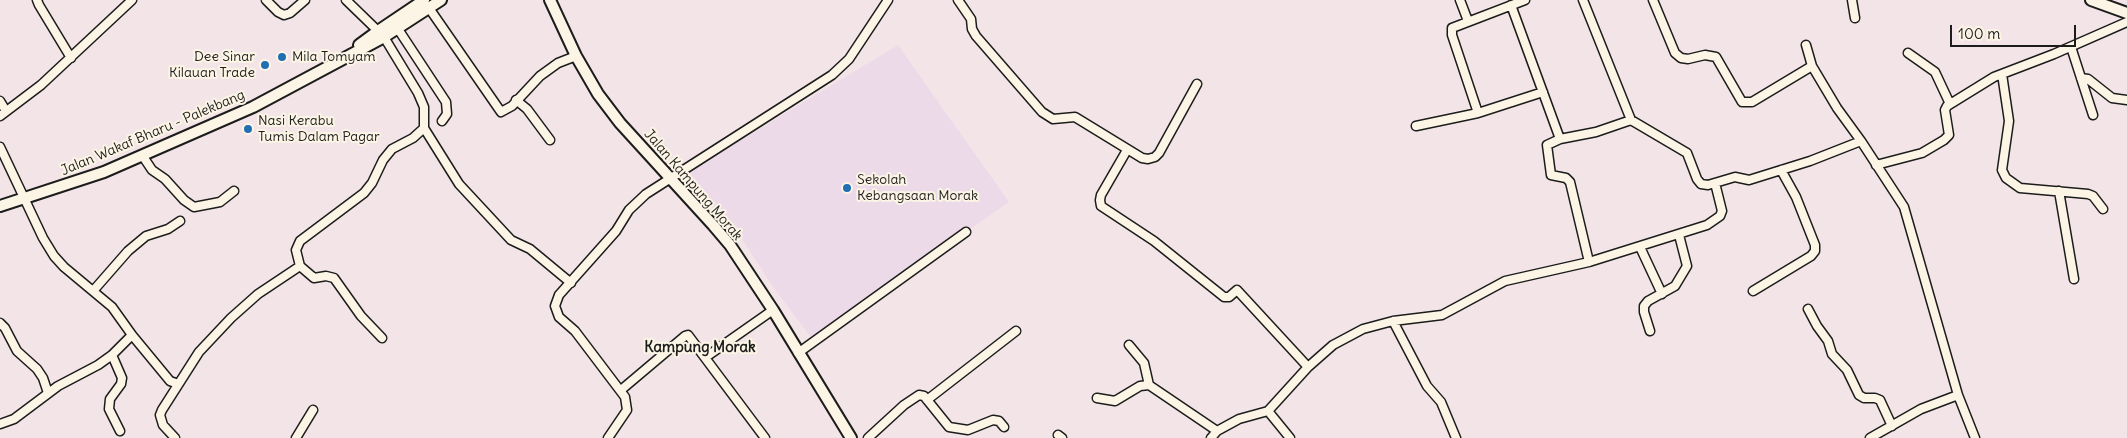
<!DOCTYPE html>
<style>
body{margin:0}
#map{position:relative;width:2127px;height:438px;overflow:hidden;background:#f3e5e7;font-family:Delius,sans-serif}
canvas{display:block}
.scale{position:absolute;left:1950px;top:25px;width:126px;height:22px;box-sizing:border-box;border:2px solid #1c1c1c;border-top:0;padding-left:6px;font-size:15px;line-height:18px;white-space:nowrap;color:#1c1c1c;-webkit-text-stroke:4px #fcf5e5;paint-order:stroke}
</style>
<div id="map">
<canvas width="2127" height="438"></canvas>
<div class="scale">100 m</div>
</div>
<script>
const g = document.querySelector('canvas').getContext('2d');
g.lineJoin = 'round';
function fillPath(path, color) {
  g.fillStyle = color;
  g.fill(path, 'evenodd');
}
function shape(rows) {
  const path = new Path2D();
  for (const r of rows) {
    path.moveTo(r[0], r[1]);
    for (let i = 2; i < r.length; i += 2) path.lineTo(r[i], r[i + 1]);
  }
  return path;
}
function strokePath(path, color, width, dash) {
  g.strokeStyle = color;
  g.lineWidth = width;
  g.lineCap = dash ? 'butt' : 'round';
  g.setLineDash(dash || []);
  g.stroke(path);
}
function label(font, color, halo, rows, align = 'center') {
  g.font = font + ' Delius,sans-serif';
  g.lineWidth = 4;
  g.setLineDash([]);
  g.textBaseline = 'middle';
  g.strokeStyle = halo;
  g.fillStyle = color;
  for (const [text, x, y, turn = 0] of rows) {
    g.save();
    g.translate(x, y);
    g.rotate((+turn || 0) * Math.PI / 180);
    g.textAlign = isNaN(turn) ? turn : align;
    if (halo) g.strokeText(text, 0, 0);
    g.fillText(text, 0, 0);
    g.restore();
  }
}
fillPath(shape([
 [898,45,1009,202,812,339,771,284,738,233,683,175]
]), '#eddae8');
const street = shape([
 [37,0,39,5,71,58],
 [266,0,278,12,284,15,290,13,305,0],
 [346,0,378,31],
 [958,0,971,19,972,29,976,36,1042,112,1053,119,1075,117,1142,158,1148,159,1155,157,1159,153,1197,84],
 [1460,0,1468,21],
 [1583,0,1631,120,1687,153,1697,179,1701,184,1708,185,1735,177,1749,180,1810,161,1861,141],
 [1653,0,1675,53,1681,58,1688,59,1705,55,1716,57,1742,102,1752,102,1812,66],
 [1852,0,1855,18],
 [1511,5,1560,139],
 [429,8,501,112,512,106,540,76,558,63,576,56],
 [398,29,446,102,447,114,442,121],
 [384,37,418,93,424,107,424,128,459,184,511,240,530,249,571,283],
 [1806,45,1812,66,1837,108,1861,141,1904,207,1958,395,1975,438],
 [2071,47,2093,115],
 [1908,53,1935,72,1950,104],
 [2002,74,2009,121,2002,170,2006,178,2020,188,2088,194,2093,196,2103,209],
 [2081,78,2088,79,2112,98,2127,100],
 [516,100,527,109,550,140],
 [0,101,6,111],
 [1478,113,1452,35,1452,28,1525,0],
 [0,116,41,85,132,0],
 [1416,126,1478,113,1543,92],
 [0,147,43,238,54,256,64,267,112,307,132,335],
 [1127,150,1101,195,1100,200,1101,206,1154,241,1224,297,1229,297,1237,290,1308,367],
 [142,155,152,170,165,179,184,200,194,207,220,202,234,191],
 [1876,165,1922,153,1944,140,1949,135,1945,110,1947,106,1994,77,2054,54,2127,22],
 [2059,191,2074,279],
 [1640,247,1662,294],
 [1589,262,1570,182,1566,178,1551,175,1547,145,1560,139,1596,132,1631,120],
 [300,266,314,278,326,276,334,278,361,316,382,338],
 [93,291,128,251,146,236,168,229,180,221],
 [1753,291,1811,256,1815,251,1815,245,1796,197,1781,170],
 [1808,309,1817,326,1828,341,1832,354,1847,370,1859,395,1864,398,1875,398,1880,400,1892,426],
 [1393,321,1427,386,1441,402,1456,438],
 [0,323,5,328,17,351,37,369,43,378,48,393],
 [1650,331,1644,312,1644,306,1648,301,1675,286,1687,266,1679,235],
 [1129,345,1144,363,1149,385],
 [798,353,966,232],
 [112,355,122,378,121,384,110,399,109,409,120,431],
 [706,357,773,310],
 [621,390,685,336,688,335,765,438],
 [1097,398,1115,401,1140,386,1149,385,1217,431],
 [927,400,1016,331],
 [1268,411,1290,438],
 [0,424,14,419,58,386,98,365,112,355,132,335,170,381,178,384],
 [1058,435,1062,438],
 [175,438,163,425,160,415,162,410,199,352,231,318,258,294,300,266,296,250,300,241,364,193,372,183,383,160,392,149,413,138,424,128],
 [296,438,313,410],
 [608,438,627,410,625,397,575,331,559,317,555,306,559,295,616,231,629,210,646,194,832,75,849,59,888,0],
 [868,438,904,405,919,395,924,396,949,427,968,430,993,420,999,421,1004,427],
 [1211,438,1217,431,1239,419,1268,411,1308,367,1333,345,1363,329,1393,321,1442,315,1505,281,1589,262,1707,225,1720,216,1722,211,1715,183],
 [1870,438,1921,409,1958,395]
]);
const secondary = shape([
 [550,0,576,56,598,94,620,123,713,225,730,245,773,310,851,438],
 [2091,0,2127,13],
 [359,45,378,31,424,0],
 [0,206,104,172,253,107,384,37,441,0]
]);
strokePath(street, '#1c1c1c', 11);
strokePath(secondary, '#1c1c1c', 14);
strokePath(street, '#fcf5e5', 8);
strokePath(secondary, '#fcf5e5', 10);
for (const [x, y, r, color] of [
 [282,57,5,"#1f6fb2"],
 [265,65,5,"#1f6fb2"],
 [248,129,5,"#1f6fb2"],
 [847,188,5,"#1f6fb2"]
]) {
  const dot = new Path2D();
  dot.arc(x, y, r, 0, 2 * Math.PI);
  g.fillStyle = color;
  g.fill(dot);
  strokePath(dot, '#fcf5e5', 2);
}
label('14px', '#1c1c1c', '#fcf5e5', [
 ["Dee Sinar",255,57,"right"],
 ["Kilauan Trade",255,73,"right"],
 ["Mila Tomyam",292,57],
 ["Nasi Kerabu",258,121],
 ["Tumis Dalam Pagar",258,137],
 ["Sekolah",857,180],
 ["Kebangsaan Morak",857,196]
], 'left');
label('14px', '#1c1c1c', '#fcf5e5', [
 ["Jalan Wakaf Bharu - Palekbang",153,133,-23],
 ["Jalan Kampung Morak",693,185,49]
]);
label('bold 15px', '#1c1c1c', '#fcf5e5', [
 ["Kampung Morak",700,348]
]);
</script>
